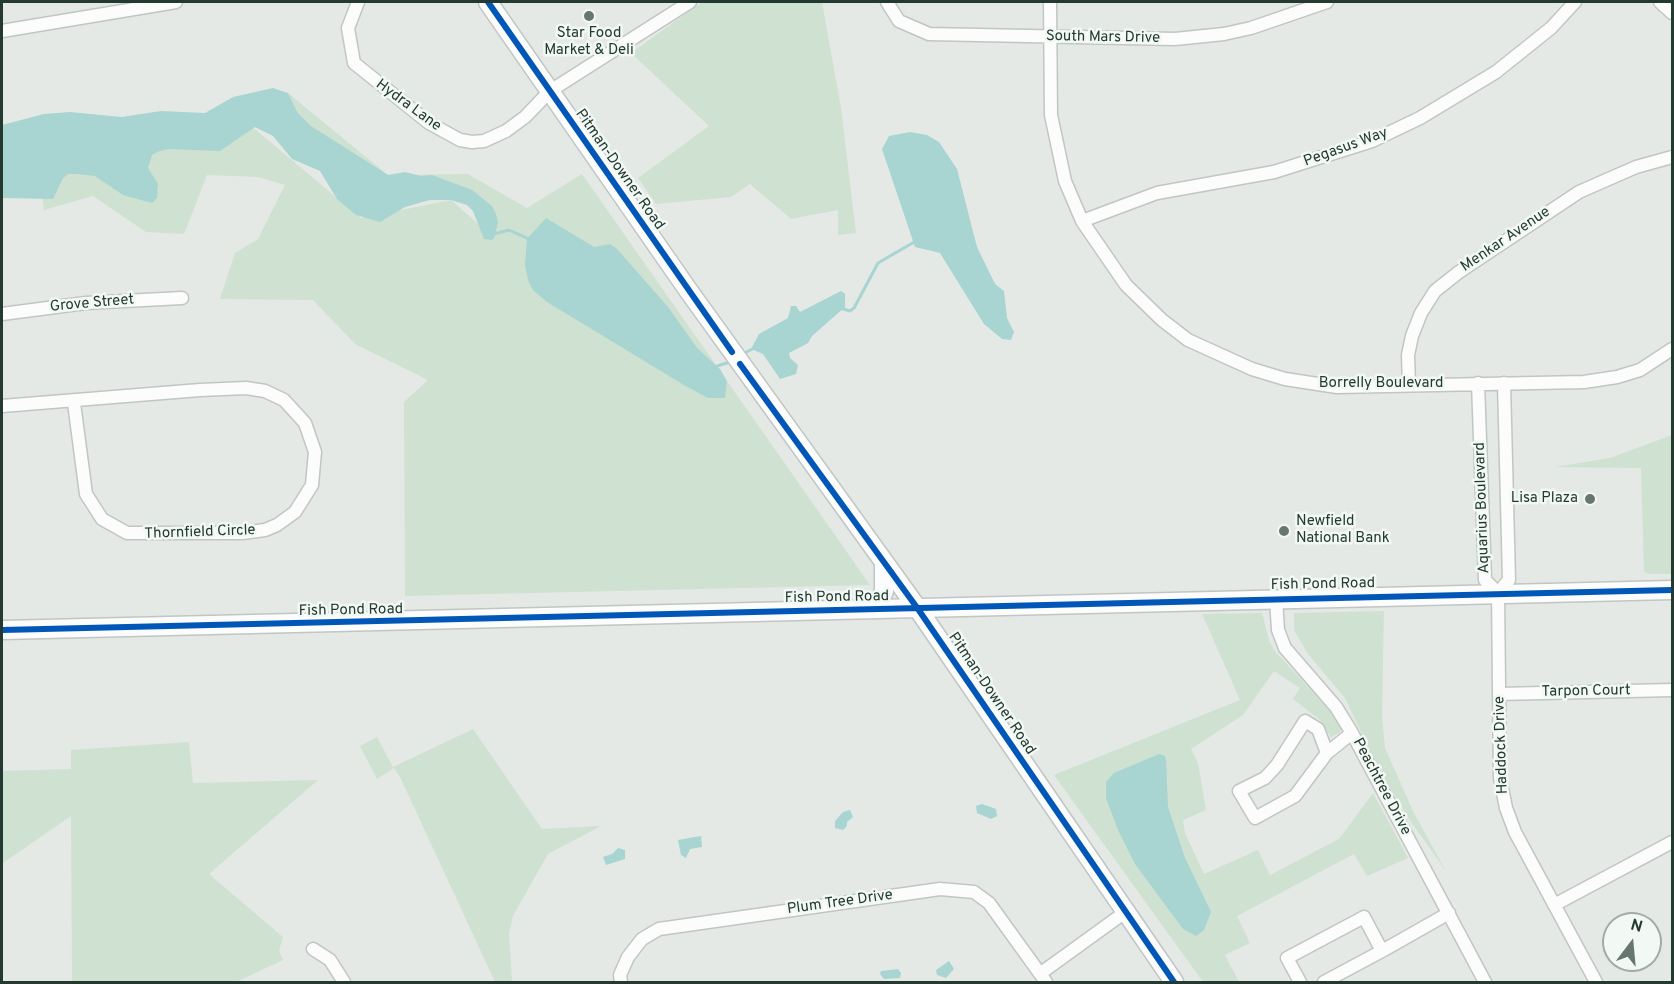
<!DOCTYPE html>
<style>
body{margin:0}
#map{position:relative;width:1674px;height:984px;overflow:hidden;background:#e4e9e6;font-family:Overpass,sans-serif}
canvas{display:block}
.frame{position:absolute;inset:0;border:3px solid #243a30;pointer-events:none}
.north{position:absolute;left:1602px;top:912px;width:60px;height:60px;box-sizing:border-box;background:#f2f8f4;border:2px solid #a0aca6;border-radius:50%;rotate:16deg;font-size:16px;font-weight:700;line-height:24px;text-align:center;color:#243a30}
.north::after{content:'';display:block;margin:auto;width:21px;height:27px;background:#677770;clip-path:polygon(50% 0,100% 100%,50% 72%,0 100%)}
</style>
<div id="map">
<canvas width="1674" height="984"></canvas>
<div class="frame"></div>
<div class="north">N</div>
</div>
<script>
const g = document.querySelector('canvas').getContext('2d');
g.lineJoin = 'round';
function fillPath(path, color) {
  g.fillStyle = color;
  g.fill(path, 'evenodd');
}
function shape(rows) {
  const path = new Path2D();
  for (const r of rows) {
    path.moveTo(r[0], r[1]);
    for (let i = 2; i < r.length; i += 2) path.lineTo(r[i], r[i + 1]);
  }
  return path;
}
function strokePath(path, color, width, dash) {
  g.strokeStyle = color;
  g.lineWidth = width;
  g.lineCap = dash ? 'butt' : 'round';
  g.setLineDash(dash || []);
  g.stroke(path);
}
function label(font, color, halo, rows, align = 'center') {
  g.font = font + ' Overpass,sans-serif';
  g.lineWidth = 5;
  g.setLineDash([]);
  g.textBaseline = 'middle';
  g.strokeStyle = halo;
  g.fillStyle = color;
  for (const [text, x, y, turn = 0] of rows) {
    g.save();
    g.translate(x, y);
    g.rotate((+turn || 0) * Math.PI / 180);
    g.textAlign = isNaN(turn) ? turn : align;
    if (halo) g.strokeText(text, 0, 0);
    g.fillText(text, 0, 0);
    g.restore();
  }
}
fillPath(shape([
 [702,2,822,2,841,108,856,233,838,235,838,210,791,219,750,184,731,197,656,204,638,178,709,126,631,53],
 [288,93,388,175,468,174,527,208,582,174,870,585,405,596,404,402,428,380,355,344,313,300,220,299,235,253,258,239,285,185,258,177,207,175,184,234,146,232,93,196,44,210,41,184,73,164,143,197,151,149,251,126,361,218,451,200,493,237,492,206,368,183,246,96],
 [1672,435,1672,574,1648,574,1644,571,1641,468,1555,467,1610,458],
 [1384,611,1382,716,1385,748,1413,811,1446,871,1409,819,1378,768,1345,698,1308,654,1294,630,1294,613],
 [1262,613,1269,640,1274,650,1332,713,1341,728,1340,732,1331,737,1320,720,1293,699,1300,688,1274,671,1243,715,1191,749,1198,763,1206,810,1183,820,1185,833,1204,874,1258,850,1270,875,1339,839,1373,793,1408,858,1367,876,1354,854,1237,916,1250,943,1225,955,1239,982,1203,982,1054,775,1240,700,1202,614],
 [473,729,542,829,601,826,548,854,513,916,509,933,512,982,495,982,400,777,394,768,377,779,360,746,377,737,393,767],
 [189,742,193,783,318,780,209,874,283,937,279,951,283,960,236,982,72,982,71,816,3,863,2,771,71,769,71,750]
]), '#cfe1d1');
fillPath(shape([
 [273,88,288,93,297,112,311,126,388,175,405,172,421,176,432,175,472,190,492,206,496,214,498,223,494,238,492,240,484,239,473,211,467,205,451,200,430,200,405,207,380,222,356,215,337,199,320,171,292,159,273,136,255,127,220,151,168,149,157,152,152,155,148,168,158,184,157,198,152,203,123,195,95,176,78,174,68,174,63,178,53,199,2,198,2,125,44,114,70,112,122,117,161,111,205,113,233,97],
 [910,132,927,135,939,142,957,169,977,247,995,284,1004,291,1007,318,1014,332,1011,340,1002,339,984,324,940,253,915,247,882,149,889,136],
 [546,218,594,247,610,244,617,249,668,307,697,348,720,369,727,381,725,398,708,398,684,385,547,302,533,290,528,280,525,265,527,239],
 [841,291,845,294,845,307,812,336,808,343,789,353,790,358,798,365,796,374,780,379,763,354,751,349,759,334,788,318,791,306,796,306,800,312],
 [1159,754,1165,756,1166,760,1168,807,1185,858,1211,912,1204,930,1196,936,1183,929,1135,864,1118,830,1106,798,1106,782,1114,773],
 [982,804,996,809,997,816,991,819,977,813,976,806],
 [850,810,853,817,847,822,847,826,843,830,835,828,835,821,843,812],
 [701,836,702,847,690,849,686,858,681,855,678,840],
 [618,848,625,850,625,859,606,865,603,857,612,854],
 [949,961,954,969,946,978,937,975,936,970],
 [898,969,901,973,900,978,884,979,880,974,881,971]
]), '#a8d4d2');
strokePath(shape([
 [494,234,509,230,529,239],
 [840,308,850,311,854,308,878,263,916,241],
 [741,355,754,348],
 [714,367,730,362]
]), '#a8d4d2', 3);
const street = shape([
 [358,2,348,28,354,63,429,123,460,140,472,142,484,141,506,131,525,117,550,91,690,2],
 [887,2,899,21,929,34,1175,39,1224,34,1251,28,1327,2],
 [1050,2,1051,115,1065,181,1082,221,1126,285,1162,320,1188,340,1252,369,1285,379,1337,387,1584,382,1617,377,1640,370,1672,349],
 [1660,2,1672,13],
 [2,31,176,2],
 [1082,221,1157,193,1274,172,1372,141,1420,118,1496,72,1551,28,1575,2],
 [2,314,86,303,182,298],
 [1478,383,1485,580,1498,593],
 [1409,385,1408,355,1412,336,1421,313,1435,291,1459,272,1579,192,1636,167,1672,157],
 [2,406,200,390,246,388,265,391,284,400,305,423,315,452,312,485,295,512,277,525,265,530,242,533,127,533,102,519,86,494,74,403],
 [1498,593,1500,778,1506,808,1515,832,1596,982],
 [1498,593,1509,580,1504,383],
 [1276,598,1278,630,1285,648,1336,707,1352,733,1485,982],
 [1499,694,1672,690],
 [1305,721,1318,729,1327,753,1295,796,1255,818,1239,791,1265,778,1277,765,1305,721],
 [1327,753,1352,733],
 [1554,905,1672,842],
 [313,949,330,960,344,982],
 [1382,951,1449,913],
 [1041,973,1124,913],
 [621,982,620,975,628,957,642,939,659,929,940,889,974,892,989,903,1046,982],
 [1300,982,1287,958,1364,917,1382,951,1324,982]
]);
const secondary = shape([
 [488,2,688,290,918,609,1174,982],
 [866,609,880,600,884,591,884,563],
 [2,630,1672,590]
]);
strokePath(street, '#c1c6c3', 15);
strokePath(secondary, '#c0c6c3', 21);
strokePath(street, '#fbfcfb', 12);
strokePath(secondary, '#fbfcfb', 18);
strokePath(shape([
 [488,2,732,352],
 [740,364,918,609,1174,982],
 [2,630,1672,590]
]), '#0057b8', 6);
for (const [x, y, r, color] of [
 [589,16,6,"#677770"],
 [1590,499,6,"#677770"],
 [1284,531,6,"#677770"]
]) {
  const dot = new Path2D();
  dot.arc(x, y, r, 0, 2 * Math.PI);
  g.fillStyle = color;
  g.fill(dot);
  strokePath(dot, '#f2f8f4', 2);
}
label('15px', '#243a30', '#f2f8f4', [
 ["Star Food",589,34],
 ["Market & Deli",589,51],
 ["Lisa Plaza",1578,499,"right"],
 ["Newfield",1296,522,"left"],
 ["National Bank",1296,539,"left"]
]);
label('15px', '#243a30', '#f2f8f4', [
 ["South Mars Drive",1103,38,1],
 ["Hydra Lane",408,106,36],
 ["Pegasus Way",1346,148,-20],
 ["Pitman-Downer Road",619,170,55],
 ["Menkar Avenue",1506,240,-34],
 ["Grove Street",92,304,-5],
 ["Borrelly Boulevard",1381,384],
 ["Aquarius Boulevard",1483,508,-92],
 ["Thornfield Circle",200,533,-2],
 ["Fish Pond Road",1323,585,-1],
 ["Fish Pond Road",837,598,-1],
 ["Fish Pond Road",351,611,-1],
 ["Tarpon Court",1586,692,-1],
 ["Pitman-Downer Road",991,694,56],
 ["Haddock Drive",1502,745,-92],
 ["Peachtree Drive",1381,787,62],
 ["Plum Tree Drive",840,903,-8]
]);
</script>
